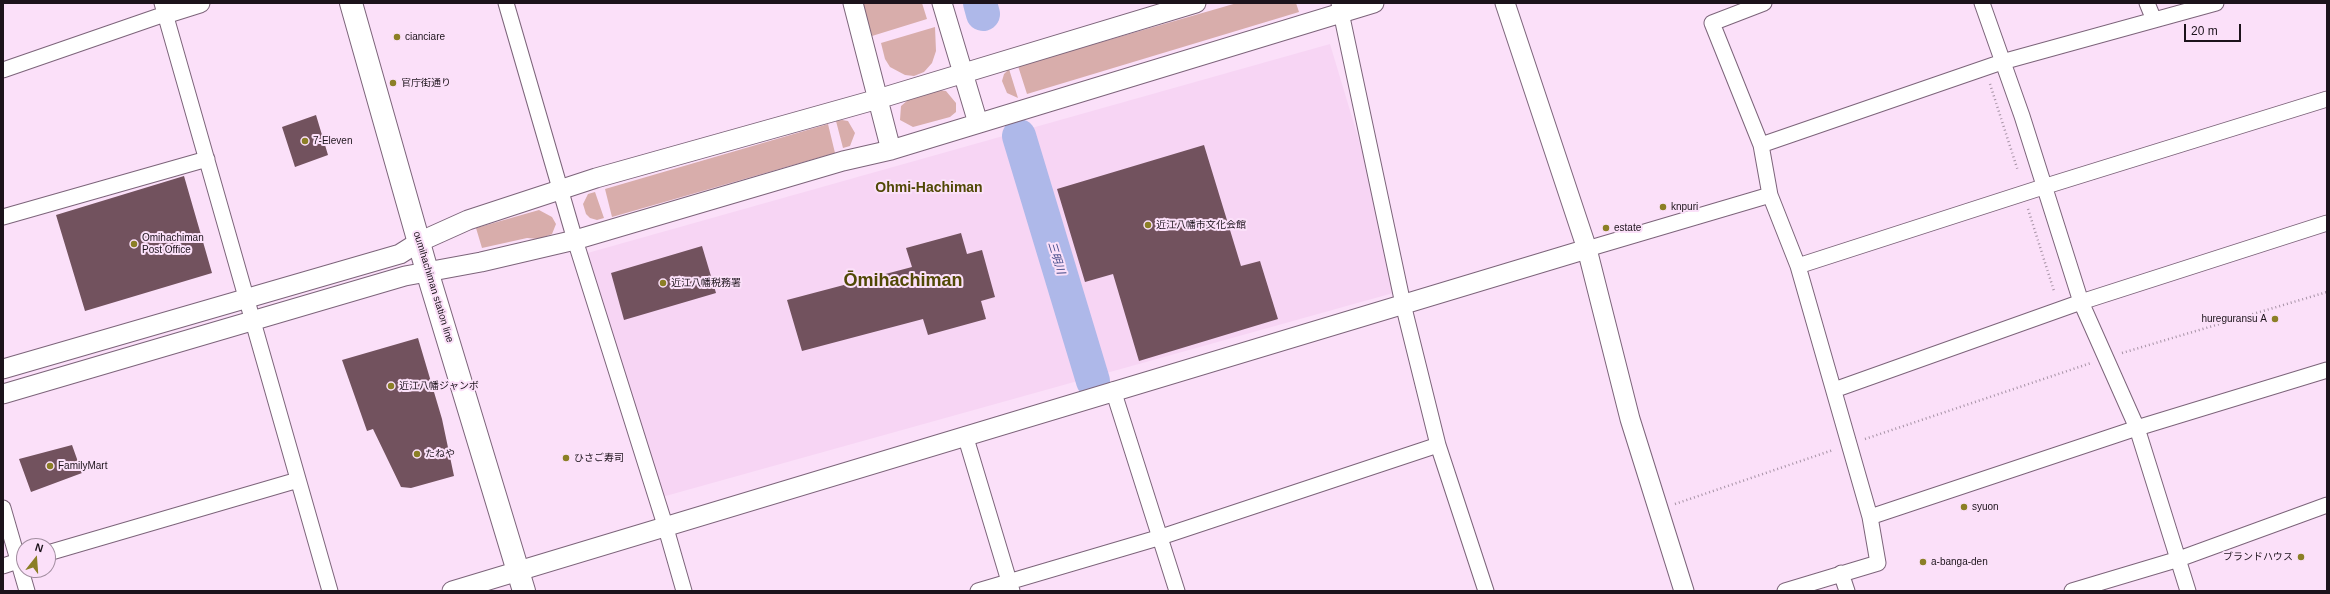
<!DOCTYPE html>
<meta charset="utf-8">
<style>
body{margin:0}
#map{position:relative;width:2330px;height:594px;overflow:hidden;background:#fbe0f9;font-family:Helvetica,sans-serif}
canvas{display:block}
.frame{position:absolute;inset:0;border:4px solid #1c131b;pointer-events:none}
.north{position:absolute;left:16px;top:538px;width:40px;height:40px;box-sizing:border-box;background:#fbe0f9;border:1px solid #a28ea0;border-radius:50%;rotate:17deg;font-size:11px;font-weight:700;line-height:16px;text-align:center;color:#1c131b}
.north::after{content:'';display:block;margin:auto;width:14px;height:18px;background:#8b7f26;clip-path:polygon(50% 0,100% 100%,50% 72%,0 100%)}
.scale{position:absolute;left:2184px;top:24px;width:57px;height:18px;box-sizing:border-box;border:2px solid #1c131b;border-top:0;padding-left:5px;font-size:12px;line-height:14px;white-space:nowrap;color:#1c131b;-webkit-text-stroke:3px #fbe0f9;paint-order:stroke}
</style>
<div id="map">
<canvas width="2330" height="594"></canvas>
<div class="frame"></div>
<div class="north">N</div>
<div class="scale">20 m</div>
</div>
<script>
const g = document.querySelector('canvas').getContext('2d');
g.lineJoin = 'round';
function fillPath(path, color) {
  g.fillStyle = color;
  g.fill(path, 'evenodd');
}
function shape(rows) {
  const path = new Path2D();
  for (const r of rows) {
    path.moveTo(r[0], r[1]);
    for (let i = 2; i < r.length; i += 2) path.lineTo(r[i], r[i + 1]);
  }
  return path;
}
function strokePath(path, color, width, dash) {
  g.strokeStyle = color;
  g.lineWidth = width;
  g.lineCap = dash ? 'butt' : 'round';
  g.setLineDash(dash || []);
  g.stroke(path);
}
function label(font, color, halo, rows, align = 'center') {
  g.font = font + ' Helvetica,"Noto Sans JP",sans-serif';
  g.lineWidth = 4;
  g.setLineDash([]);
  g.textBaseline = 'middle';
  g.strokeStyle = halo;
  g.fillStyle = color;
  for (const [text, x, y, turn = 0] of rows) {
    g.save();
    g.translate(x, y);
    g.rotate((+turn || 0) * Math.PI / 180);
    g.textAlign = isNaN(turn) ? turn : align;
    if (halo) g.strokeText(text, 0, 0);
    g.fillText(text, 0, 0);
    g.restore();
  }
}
fillPath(shape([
 [1330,44,1404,290,662,497,584,254]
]), '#f7d5f4');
fillPath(shape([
 [863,3,922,3,927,19,872,36],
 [1237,3,1296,3,1299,12,1027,94,1018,66],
 [935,27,936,51,932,63,924,72,914,76,905,75,890,67,885,59,881,43],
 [1009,69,1018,98,1007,93,1002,81,1004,74],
 [939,90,946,91,956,103,956,112,950,117,913,127,900,120,901,106,908,100],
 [842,120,848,121,855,133,850,146,843,148,836,121],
 [828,124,835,153,612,217,605,189],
 [595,192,604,218,597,220,590,218,586,214,583,204,588,194],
 [539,210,552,217,556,224,552,234,539,239,527,238,482,248,476,228]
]), '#d8adab');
strokePath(shape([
 [980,3,983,14],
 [1019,136,1093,381]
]), '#aeb8e9', 34);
fillPath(shape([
 [316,115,328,155,295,167,282,127],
 [1204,145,1241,266,1260,261,1278,319,1139,361,1113,274,1085,282,1057,189],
 [184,176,212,273,85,311,56,215],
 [961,233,967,254,982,250,995,297,981,301,986,319,928,335,923,319,802,351,787,300,912,267,906,248],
 [702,246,716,293,624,320,611,273],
 [418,338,442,419,454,476,411,488,401,487,373,429,367,431,342,360],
 [72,445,82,473,31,492,19,459]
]), '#72525e');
const minor = shape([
 [162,3,330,591],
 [506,3,575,240,665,525,684,591],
 [1339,3,1403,304,1438,445,1486,591],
 [1764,3,1712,23,1761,145,1770,195,1798,266,1870,517,1878,563,1785,591],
 [1982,3,2022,116,2081,302,2137,428,2188,591],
 [2147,3,2154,20],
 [3,70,165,14],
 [1761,145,2002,62,2216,3],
 [3,217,207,159],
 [1587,249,1770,195],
 [1798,266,2043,187,2327,99],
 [1113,390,1177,591],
 [1834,390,2081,302,2327,223],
 [965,435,1012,591],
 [3,508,27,591],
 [1870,517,2137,428,2327,370],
 [48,553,298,480],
 [3,566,24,559],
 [1841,573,1847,591],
 [978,591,1161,537,1438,445],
 [2072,591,2179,559,2327,505]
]);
const tertiary = shape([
 [853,3,891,150],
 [942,3,978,123],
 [1505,3,1587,249,1630,419,1684,591],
 [165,14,200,3],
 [3,369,400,254,419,242,468,220,596,178,878,99,1196,3],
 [3,394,405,276,481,262,575,240,843,161,891,150,1374,3],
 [452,591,1587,249]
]);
const secondary = shape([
 [351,3,427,271,524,591]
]);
strokePath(minor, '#7c647a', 17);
strokePath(tertiary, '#7c647a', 21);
strokePath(secondary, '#7c647a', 24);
strokePath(shape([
 [1990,84,2018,171],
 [2028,209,2054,291],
 [2122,353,2327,292],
 [1865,439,2091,363],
 [1675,504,1833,450]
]), '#a692a5', 2.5, [1, 3]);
strokePath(minor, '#fff', 15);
strokePath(tertiary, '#fff', 19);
strokePath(secondary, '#fff', 22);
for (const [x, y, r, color] of [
 [397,37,4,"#8b7f26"],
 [393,83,4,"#8b7f26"],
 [305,141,4,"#8b7f26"],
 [1663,207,4,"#8b7f26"],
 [1148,225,4,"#8b7f26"],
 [1606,228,4,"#8b7f26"],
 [134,244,4,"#8b7f26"],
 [663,283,4,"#8b7f26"],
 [2275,319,4,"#8b7f26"],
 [391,386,4,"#8b7f26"],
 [417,454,4,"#8b7f26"],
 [566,458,4,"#8b7f26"],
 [50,466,4,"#8b7f26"],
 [1964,507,4,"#8b7f26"],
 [2301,557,4,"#8b7f26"],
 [1923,562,4,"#8b7f26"]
]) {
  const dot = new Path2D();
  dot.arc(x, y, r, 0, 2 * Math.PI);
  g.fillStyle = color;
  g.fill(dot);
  strokePath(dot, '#fbe0f9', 1.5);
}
label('10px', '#1c131b', '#fbe0f9', [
 ["cianciare",405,37],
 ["官庁街通り",401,83],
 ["7-Eleven",313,141],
 ["knpuri",1671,207],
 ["近江八幡市文化会館",1156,225],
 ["estate",1614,228],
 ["Omihachiman",142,238],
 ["Post Office",142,250],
 ["近江八幡税務署",671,283],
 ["hureguransu A",2267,319,"right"],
 ["近江八幡ジャンボ",399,386],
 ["たねや",425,454],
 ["ひさご寿司",574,458],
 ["FamilyMart",58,466],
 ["syuon",1972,507],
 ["ブランドハウス",2293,557,"right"],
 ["a-banga-den",1931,562]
], 'left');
label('10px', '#1c131b', '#fbe0f9', [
 ["oumihachiman station line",433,287,73]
]);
label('italic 11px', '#434b89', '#fbe0f9', [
 ["三明川",1056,258,73]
]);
label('bold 14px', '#504805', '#fbe0f9', [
 ["Ohmi-Hachiman",929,188]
]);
label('bold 18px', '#504805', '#fbe0f9', [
 ["Ōmihachiman",903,281]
]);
</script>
